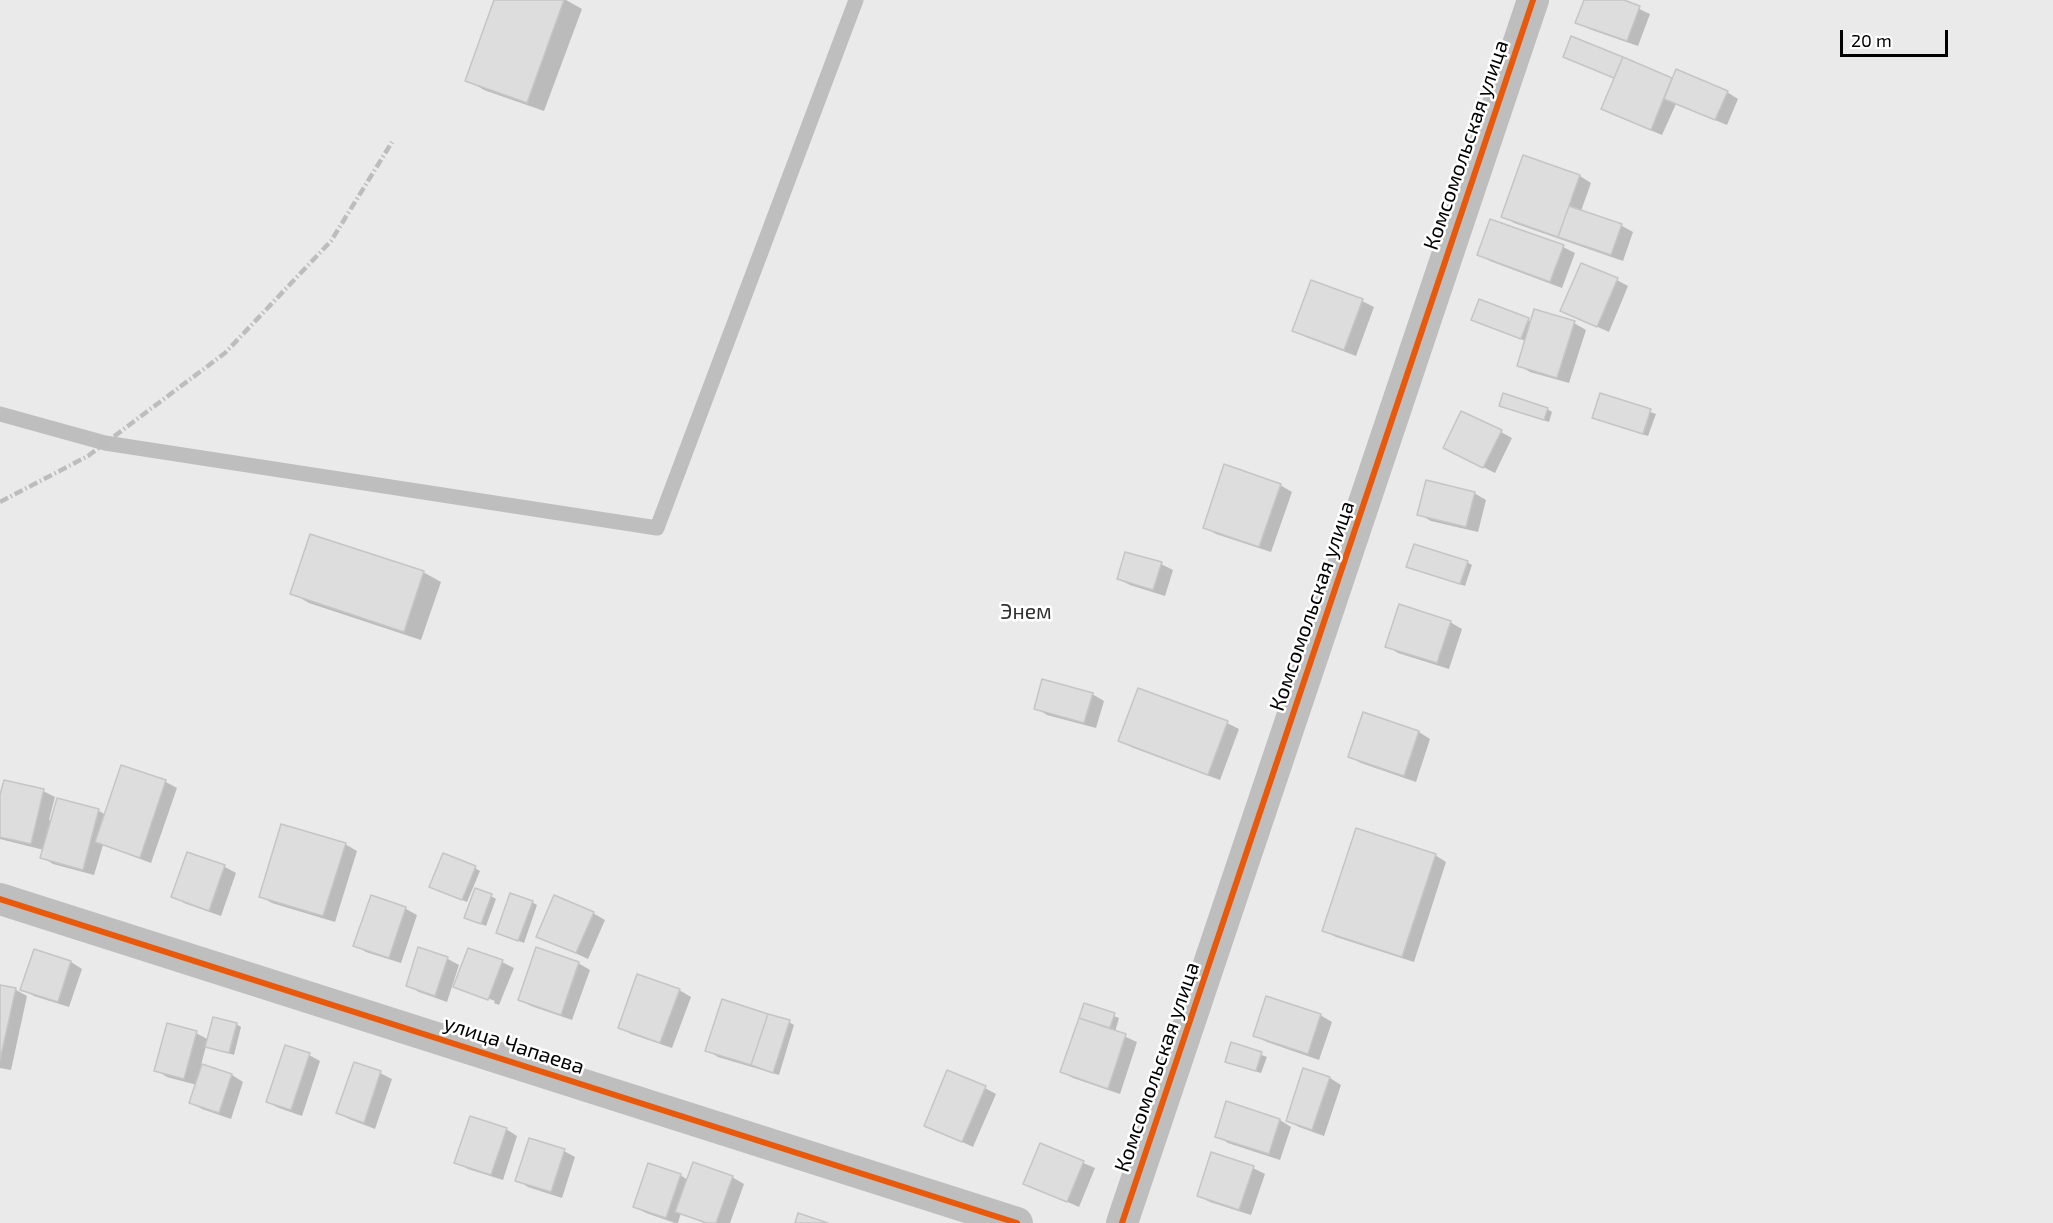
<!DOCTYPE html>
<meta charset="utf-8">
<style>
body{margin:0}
#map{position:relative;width:2053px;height:1223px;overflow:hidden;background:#fff;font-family:"Exo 2",sans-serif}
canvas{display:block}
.scale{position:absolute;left:1840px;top:30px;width:108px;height:27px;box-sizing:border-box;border:3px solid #000;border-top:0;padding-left:8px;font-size:18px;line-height:21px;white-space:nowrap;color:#000;-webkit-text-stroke:4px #fff;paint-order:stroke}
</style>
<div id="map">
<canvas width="2053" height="1223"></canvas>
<div class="scale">20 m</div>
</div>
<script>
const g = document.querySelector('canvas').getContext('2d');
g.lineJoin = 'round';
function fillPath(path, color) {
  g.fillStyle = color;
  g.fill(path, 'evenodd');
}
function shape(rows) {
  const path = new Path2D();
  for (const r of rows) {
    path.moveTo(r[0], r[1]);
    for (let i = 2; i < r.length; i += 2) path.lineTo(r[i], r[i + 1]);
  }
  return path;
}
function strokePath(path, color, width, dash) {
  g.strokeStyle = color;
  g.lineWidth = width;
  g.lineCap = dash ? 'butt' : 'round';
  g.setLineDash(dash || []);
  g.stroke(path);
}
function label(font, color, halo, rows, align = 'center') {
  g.font = font + ' "Exo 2",sans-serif';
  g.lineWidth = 5;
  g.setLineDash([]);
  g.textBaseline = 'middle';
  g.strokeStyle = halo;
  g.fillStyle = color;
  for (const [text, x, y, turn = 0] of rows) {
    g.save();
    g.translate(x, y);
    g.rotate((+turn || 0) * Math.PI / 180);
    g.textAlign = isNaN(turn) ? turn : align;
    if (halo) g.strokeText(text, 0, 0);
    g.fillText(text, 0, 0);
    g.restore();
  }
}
fillPath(shape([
 [0,0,2053,0,2053,1223,0,1223]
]), '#eaeaea');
fillPath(shape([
 [496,0,566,0,582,9,544,111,484,90,467,80],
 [1585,0,1620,0,1650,14,1638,46,1589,29,1577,22],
 [1572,38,1673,80,1727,92,1738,99,1727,125,1676,104,1662,135,1614,115,1603,108,1616,78,1570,59],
 [1524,157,1580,176,1591,183,1581,211,1622,226,1633,232,1623,261,1514,223,1503,216],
 [1563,247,1575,253,1562,288,1490,261,1479,254],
 [1617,280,1628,286,1609,332,1562,311],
 [1362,301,1374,307,1356,356,1306,337,1294,330],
 [1480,301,1532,322,1574,323,1586,330,1569,383,1530,372,1518,365,1526,341,1478,322],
 [1601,395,1656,414,1648,436,1599,420],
 [1506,408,1547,409,1552,412,1549,422],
 [1501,432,1512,438,1495,473,1457,454],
 [1280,485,1292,492,1271,552,1216,534,1205,527],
 [1474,493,1486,500,1478,532,1431,521,1419,514],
 [1467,562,1472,565,1465,586,1408,566],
 [1161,564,1173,570,1165,596,1130,585,1118,579],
 [423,572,441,582,421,640,309,603,292,593],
 [1450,622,1462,629,1449,669,1398,653,1387,646],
 [1092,694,1104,701,1096,728,1047,715,1036,708],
 [1364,714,1419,732,1430,739,1416,782,1361,763,1350,757],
 [1227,723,1239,729,1220,780,1131,747,1120,740],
 [122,766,166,782,177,788,151,863,103,845,94,875,53,864,42,857,44,850,0,839,0,801,43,791,55,797,49,820,52,821,58,800,99,811,106,815],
 [345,844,357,851,335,922,272,903,260,896],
 [188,854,225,867,236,873,221,916,184,903,173,896],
 [1435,855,1446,862,1414,962,1336,937,1324,931],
 [475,868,480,871,467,902,436,889],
 [491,896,496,899,486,926,471,920],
 [372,897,406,909,417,915,401,963,366,952,355,945],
 [532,902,537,905,524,943,498,933],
 [593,913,605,920,588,959,538,936],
 [419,949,448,959,459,965,447,1002,419,992,407,985],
 [469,950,502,962,514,968,499,1005,494,1003,495,1001,465,990,465,992,455,986],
 [35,951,71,962,82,969,69,1007,34,996,22,989],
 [578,963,590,970,572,1020,531,1006,520,1000],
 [0,986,16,990,27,996,11,1070,0,1068],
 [679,990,691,997,672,1048,631,1034,620,1027],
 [1084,1005,1119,1018,1115,1032,1137,1042,1120,1094,1073,1078,1062,1072],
 [1320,1015,1332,1022,1319,1060,1267,1042,1255,1036],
 [789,1022,794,1025,779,1075,718,1057,707,1050],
 [236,1024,241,1027,234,1055,206,1046,201,1065,232,1075,243,1082,231,1119,202,1109,191,1103,197,1085,167,1077,156,1070,196,1033,209,1040],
 [1232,1044,1267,1057,1261,1073,1232,1064],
 [309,1055,320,1061,302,1116,279,1108,267,1102],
 [380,1073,392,1079,375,1129,349,1119,338,1113],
 [1330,1078,1341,1085,1324,1136,1299,1127,1288,1121],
 [985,1088,996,1094,973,1147,926,1125],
 [1227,1103,1280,1120,1291,1127,1280,1160,1228,1143,1217,1136],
 [506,1129,517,1136,503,1180,468,1169,456,1162],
 [1041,1145,1095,1168,1079,1207,1025,1183],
 [564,1151,575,1157,562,1198,528,1187,517,1180],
 [1253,1168,1265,1174,1251,1215,1210,1202,1198,1196],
 [680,1175,688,1180,732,1177,744,1184,730,1223,704,1223,681,1213,678,1223,675,1223,646,1213,635,1207]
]), '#0003');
const building = shape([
 [494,0,564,0,527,103,465,81,494,0],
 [1584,0,1624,0,1640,6,1627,41,1575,23,1584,0],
 [1571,36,1623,57,1614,78,1563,57,1571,36],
 [1623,57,1672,78,1651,130,1601,109,1623,57],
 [1676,69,1728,91,1715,120,1664,99,1676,69],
 [1523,155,1580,175,1558,237,1501,217,1523,155],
 [1569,206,1622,224,1611,255,1558,237,1569,206],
 [1490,219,1564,245,1550,282,1477,255,1490,219],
 [1581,263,1618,278,1597,327,1560,311,1581,263],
 [1311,280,1363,299,1344,350,1292,331,1311,280],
 [1479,299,1529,318,1521,339,1471,320,1479,299],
 [1534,309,1575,321,1557,378,1517,366,1534,309],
 [1503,393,1548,408,1544,420,1499,406,1503,393],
 [1600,393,1651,409,1643,434,1592,418,1600,393],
 [1461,411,1502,430,1483,468,1443,448,1461,411],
 [1224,464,1281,484,1259,547,1203,528,1224,464],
 [1426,480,1475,492,1466,527,1417,515,1426,480],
 [310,534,424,571,404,632,290,594,310,534],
 [1414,544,1468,561,1460,584,1406,567,1414,544],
 [1125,552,1162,562,1153,590,1117,579,1125,552],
 [1399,604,1451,621,1437,663,1385,647,1399,604],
 [1042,679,1093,693,1084,723,1034,709,1042,679],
 [1138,688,1228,721,1208,775,1118,741,1138,688],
 [1363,712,1419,731,1404,776,1348,757,1363,712],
 [121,765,166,780,140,858,95,842,121,765],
 [4,780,44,789,31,844,0,837,0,795,4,780],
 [57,798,99,809,83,870,40,858,57,798],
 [281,824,346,843,323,916,259,897,281,824],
 [1356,828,1436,854,1402,957,1322,931,1356,828],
 [187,852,225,865,209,911,171,897,187,852],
 [443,853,476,866,462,900,429,887,443,853],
 [475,888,492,894,481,924,464,918,475,888],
 [510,893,533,901,518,941,496,933,510,893],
 [371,895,406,907,389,958,353,946,371,895],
 [554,895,594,912,576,953,536,937,554,895],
 [418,947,448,957,435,996,406,986,418,947],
 [536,947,579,962,561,1015,518,1000,536,947],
 [468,948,503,960,488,1000,453,987,468,948],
 [34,949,71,961,58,1002,20,990,34,949],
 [637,974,680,989,660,1043,618,1028,637,974],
 [0,985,16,988,0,1060,0,985],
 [1266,996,1321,1014,1308,1054,1253,1036,1266,996],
 [722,999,768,1014,751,1065,705,1051,722,999],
 [1084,1003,1115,1013,1110,1028,1079,1018,1084,1003],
 [768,1014,790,1020,773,1073,751,1065,768,1014],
 [213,1017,237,1023,229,1053,205,1047,213,1017],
 [1079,1018,1126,1034,1108,1089,1060,1072,1079,1018],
 [167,1023,197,1031,184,1079,154,1071,167,1023],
 [1231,1042,1262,1052,1256,1071,1225,1062,1231,1042],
 [285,1045,310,1053,291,1110,266,1102,285,1045],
 [354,1062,381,1071,364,1123,336,1113,354,1062],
 [202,1064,232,1074,219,1113,189,1103,202,1064],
 [1303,1068,1330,1077,1312,1130,1286,1121,1303,1068],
 [947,1070,986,1086,962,1142,924,1126,947,1070],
 [1226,1101,1280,1119,1269,1154,1215,1137,1226,1101],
 [470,1116,507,1128,491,1175,454,1163,470,1116],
 [529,1138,565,1149,551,1192,515,1181,529,1138],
 [1040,1143,1084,1161,1067,1202,1023,1184,1040,1143],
 [1211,1152,1254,1166,1239,1210,1197,1196,1211,1152],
 [693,1162,733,1176,716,1223,707,1223,675,1212,693,1162],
 [648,1163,681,1174,666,1218,633,1207,648,1163],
 [798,1213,828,1223,795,1223,798,1213]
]);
fillPath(building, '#ddd');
strokePath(building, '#c5c5c5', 1.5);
strokePath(shape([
 [0,414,105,443,657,528,856,0]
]), '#bebebe', 15);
strokePath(shape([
 [0,899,1017,1223],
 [1122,1223,1533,0]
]), '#bebebe', 32);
strokePath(shape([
 [0,502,88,456,225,353,331,241,392,142]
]), '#bdbdbd', 4.5, [9, 3, 1.5, 3]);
strokePath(shape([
 [0,899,1017,1223],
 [1122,1223,1533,0]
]), '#e8590c', 6);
label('21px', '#000', '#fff', [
 ["Комсомольская улица",1466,145,-71],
 ["Комсомольская улица",1312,606,-71],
 ["улица Чапаева",514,1045,18],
 ["Комсомольская улица",1157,1067,-71]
]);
label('21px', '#303030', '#fff', [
 ["Энем",1026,612]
]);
</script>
